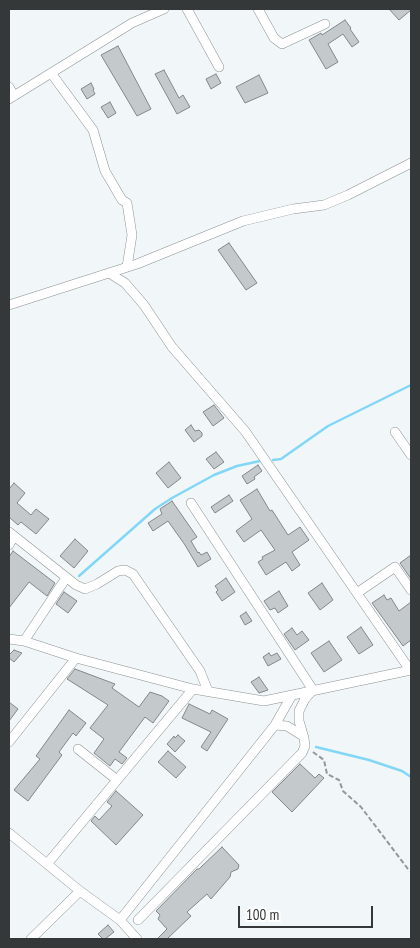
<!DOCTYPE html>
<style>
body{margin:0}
#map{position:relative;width:420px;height:948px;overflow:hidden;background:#f1f7f9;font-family:"PT Sans Narrow",sans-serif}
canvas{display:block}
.frame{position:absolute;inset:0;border:10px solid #353838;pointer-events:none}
.scale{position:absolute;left:238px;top:906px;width:135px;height:22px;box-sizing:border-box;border:2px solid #353838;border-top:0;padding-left:6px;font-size:15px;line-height:18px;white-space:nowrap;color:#353838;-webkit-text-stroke:4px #fff;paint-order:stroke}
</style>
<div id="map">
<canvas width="420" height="948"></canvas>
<div class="frame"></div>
<div class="scale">100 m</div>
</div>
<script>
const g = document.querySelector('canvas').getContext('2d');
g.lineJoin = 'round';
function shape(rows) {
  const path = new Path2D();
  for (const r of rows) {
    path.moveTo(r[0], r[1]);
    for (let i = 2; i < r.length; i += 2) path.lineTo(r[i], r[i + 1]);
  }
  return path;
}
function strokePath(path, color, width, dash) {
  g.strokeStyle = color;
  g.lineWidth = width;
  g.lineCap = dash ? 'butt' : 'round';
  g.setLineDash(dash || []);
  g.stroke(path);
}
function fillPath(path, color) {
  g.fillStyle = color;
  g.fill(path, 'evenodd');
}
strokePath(shape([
 [273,460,281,459,328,426,411,385],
 [79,576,155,509,172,498,214,475,237,466,260,461],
 [316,747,369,760,402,771,411,777]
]), '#82d7f7', 2.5);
const building = shape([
 [389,9,411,9,411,10,399,20,389,9],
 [345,20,351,28,350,29,359,42,352,47,343,34,328,44,338,62,326,69,309,40,321,33,322,35,345,20],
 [118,46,151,109,137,116,101,55,118,46],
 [164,70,179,98,183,95,190,107,177,114,155,74,164,70],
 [216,74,221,83,211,89,206,79,216,74],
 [259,75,268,93,245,103,236,87,259,75],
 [91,83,94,89,93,90,95,94,87,99,81,89,91,83],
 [110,102,116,113,108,118,101,107,110,102],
 [229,243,257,283,246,290,218,250,229,243],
 [214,405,224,418,213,426,203,412,214,405],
 [191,425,195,431,199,430,202,433,202,436,194,442,185,430,191,425],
 [216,452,224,462,214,469,206,459,216,452],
 [169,462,181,478,168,488,156,473,169,462],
 [258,465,262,471,254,477,255,479,247,484,242,476,258,465],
 [14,483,25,493,17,503,31,515,36,509,49,519,36,534,21,522,18,525,9,517,9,489,14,483],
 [257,489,270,511,272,510,288,535,300,527,309,540,292,552,300,565,292,571,286,562,266,575,258,562,263,559,262,557,275,550,261,530,244,542,236,531,252,519,240,500,257,489],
 [229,495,233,501,215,513,211,507,229,495],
 [172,501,197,537,191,541,198,553,199,552,201,555,207,552,211,559,198,567,185,545,168,521,153,531,148,523,162,514,160,509,172,501],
 [75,539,88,551,74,568,60,556,75,539],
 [13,551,55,583,47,596,29,582,9,608,9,557,13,551],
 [411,555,411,579,400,563,411,555],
 [226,578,235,592,222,601,216,592,218,590,215,586,226,578],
 [322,583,333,600,320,610,308,593,322,583],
 [279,591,288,606,278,613,275,608,270,610,264,601,279,591],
 [64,592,77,601,68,613,56,604,64,592],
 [384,595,387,600,391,598,399,611,411,602,411,640,403,646,372,603,384,595],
 [246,612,252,621,245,625,240,616,246,612],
 [361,627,373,645,359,654,347,637,361,627],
 [292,628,297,635,302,631,309,640,295,650,284,634,292,628],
 [329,641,342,660,324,672,311,653,329,641],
 [14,650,22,653,14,662,9,658,9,655,14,650],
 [269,653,271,656,277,653,281,659,268,666,263,657,269,653],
 [75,669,115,684,112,688,139,707,150,692,162,696,169,701,153,723,145,717,119,752,127,758,122,764,115,759,110,766,94,753,104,739,90,728,108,705,67,679,75,669],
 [259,677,268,690,259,693,251,682,259,677],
 [9,702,18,709,9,721,9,702],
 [189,704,210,714,212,710,228,719,207,751,201,747,211,732,182,718,189,704],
 [69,710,86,723,76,736,73,733,59,752,62,755,28,801,14,790,40,759,36,756,69,710],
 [178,735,185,741,175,752,167,744,174,736,175,738,178,735],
 [168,751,186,767,176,778,158,762,168,751],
 [300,764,315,778,319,774,324,778,292,812,272,792,300,764],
 [116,791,143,815,116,845,91,821,95,816,99,820,112,806,107,802,116,791],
 [222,847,239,865,238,869,231,872,230,877,211,899,207,894,187,912,191,916,167,939,157,939,167,929,158,919,160,915,156,911,197,869,199,869,222,847],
 [108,925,114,932,105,939,103,939,98,934,108,925]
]);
fillPath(building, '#c4c9cc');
strokePath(building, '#828789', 1);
const minor = shape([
 [187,9,219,67],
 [258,9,274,38,282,44,325,24],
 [51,73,93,130,105,171,122,200,127,203,132,235,127,267],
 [9,87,14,96],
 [9,99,132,23,164,9],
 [109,273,125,283,144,305,172,347,245,431,410,670],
 [9,305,137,264,243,221,293,209,324,205,348,195,411,163],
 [395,432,411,455],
 [9,532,76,585,85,589,97,584,118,571,125,570,133,574,200,671,208,691],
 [9,545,14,536],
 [357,593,395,567,411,590],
 [9,639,24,641,76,658,193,689,264,701,411,670],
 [24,641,66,578],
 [275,725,287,726,303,736],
 [9,742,76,658],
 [78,749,117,780],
 [9,833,80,891,120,920,137,939],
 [47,864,193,689],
 [120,920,275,725,292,695],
 [138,920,302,753,305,746,304,738,299,721,299,711,305,699,313,690,191,503],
 [31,939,80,891]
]);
strokePath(minor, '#8c9193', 10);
strokePath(shape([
 [313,752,324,760,327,774,339,780,343,791,361,807,408,869,411,871]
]), '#939899', 2, [5, 2.5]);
strokePath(minor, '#fff', 9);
</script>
